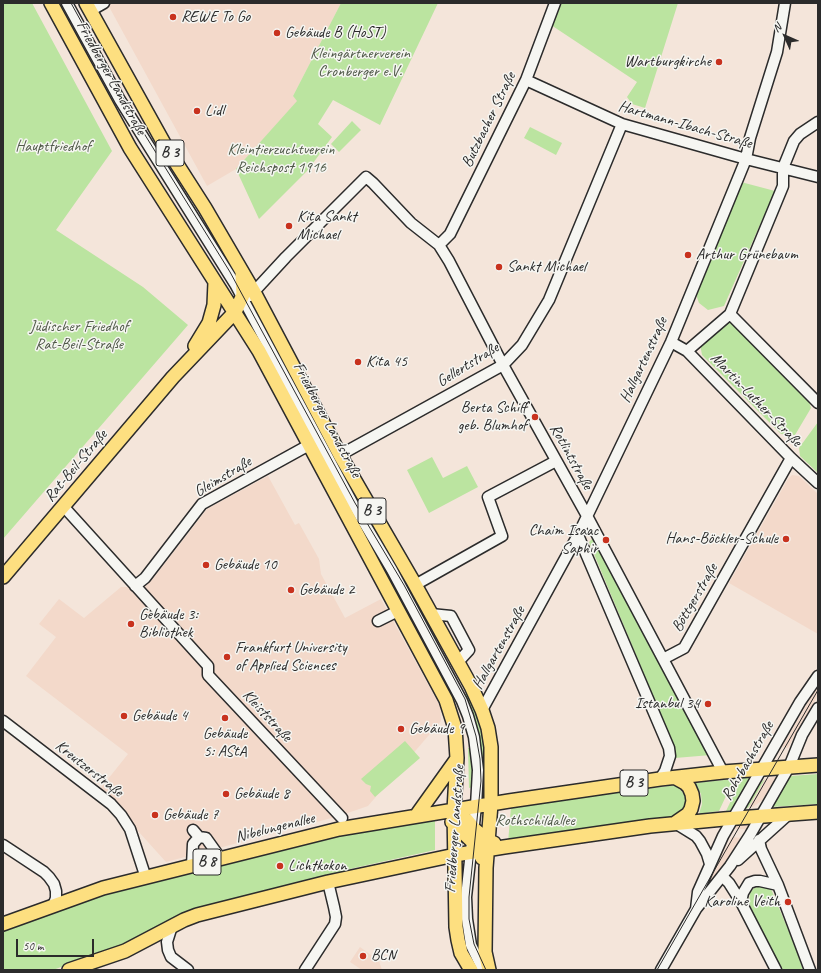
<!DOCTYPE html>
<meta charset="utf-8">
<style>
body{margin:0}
#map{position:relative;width:821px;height:973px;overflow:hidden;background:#f4e5da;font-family:Caveat,sans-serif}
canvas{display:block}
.frame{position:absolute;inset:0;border:4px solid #2b2b2b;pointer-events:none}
.north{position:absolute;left:765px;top:16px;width:40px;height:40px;-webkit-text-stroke:3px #f6f6f2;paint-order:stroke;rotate:315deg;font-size:11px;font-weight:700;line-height:16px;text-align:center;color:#2b2b2b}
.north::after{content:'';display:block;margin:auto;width:14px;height:18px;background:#2b2b2b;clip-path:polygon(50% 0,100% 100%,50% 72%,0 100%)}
.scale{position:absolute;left:16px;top:939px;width:78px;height:18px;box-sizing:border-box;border:2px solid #2b2b2b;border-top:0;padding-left:5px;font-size:12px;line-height:14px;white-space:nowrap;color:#2b2b2b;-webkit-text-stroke:3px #f6f6f2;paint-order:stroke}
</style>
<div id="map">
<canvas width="821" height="973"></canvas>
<div class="frame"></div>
<div class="north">N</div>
<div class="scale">50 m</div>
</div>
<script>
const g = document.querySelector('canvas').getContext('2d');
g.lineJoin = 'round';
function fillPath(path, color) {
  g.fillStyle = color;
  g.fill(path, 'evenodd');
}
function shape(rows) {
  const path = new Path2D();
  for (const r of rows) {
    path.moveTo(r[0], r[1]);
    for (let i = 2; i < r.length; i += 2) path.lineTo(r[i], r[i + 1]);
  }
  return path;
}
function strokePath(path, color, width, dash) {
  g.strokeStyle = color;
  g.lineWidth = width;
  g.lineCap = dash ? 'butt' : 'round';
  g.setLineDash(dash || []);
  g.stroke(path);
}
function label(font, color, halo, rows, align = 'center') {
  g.font = font + ' Caveat,sans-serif';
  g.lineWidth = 3;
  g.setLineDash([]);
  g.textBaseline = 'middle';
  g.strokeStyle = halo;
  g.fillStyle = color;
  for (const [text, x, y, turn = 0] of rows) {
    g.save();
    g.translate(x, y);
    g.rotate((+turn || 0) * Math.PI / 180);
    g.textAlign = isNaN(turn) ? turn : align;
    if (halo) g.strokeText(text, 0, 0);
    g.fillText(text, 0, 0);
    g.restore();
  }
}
fillPath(shape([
 [107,3,341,3,293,96,298,101,236,169,207,186],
 [792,475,799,476,818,494,818,634,729,583,788,479],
 [268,476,295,525,299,523,319,559,321,574,345,618,381,599,440,706,441,721,368,806,339,816,166,862,100,789,128,754,26,676,56,637,39,624,59,599,84,618,121,587,136,587,152,580,207,509],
 [818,682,818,695,788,748,782,747,811,697,809,695],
 [777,776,764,799,753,807,748,808,765,779],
 [750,823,747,829,733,829,735,824],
 [732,837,742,838,722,870,703,897,719,854,722,855],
 [360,947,379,961,382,970,362,970,350,962]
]), '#f3d9ca');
fillPath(shape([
 [3,3,32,3,112,151,56,230,143,287,188,325,3,539],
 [341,3,438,3,380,125,333,100,318,124,332,137,308,170,259,219,236,169,297,101,293,96],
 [555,3,678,3,645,108,632,104,627,97,637,82,548,23],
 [352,121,361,130,339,152,331,144],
 [530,127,562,143,556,155,524,138],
 [741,182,775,191,724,306,708,310,699,303,694,289],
 [730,322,808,398,811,408,795,435,781,434,702,355,700,344],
 [818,422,818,473,800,456,799,448],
 [432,457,443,478,467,466,478,487,429,513,407,470],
 [346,473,408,578,404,580,371,527,343,475],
 [592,539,596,539,711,755,675,758,674,746,589,542],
 [368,542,370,543,394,585,391,587],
 [469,692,480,722,482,734,485,758,486,786,483,786,482,758,478,735,473,715,465,694],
 [405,741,420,758,375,797,370,791,371,786,366,784,361,779],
 [468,748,470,748,473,771,473,787,469,788],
 [818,774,818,804,772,807,790,776],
 [742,778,749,778,732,810,726,811],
 [734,779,719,811,699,814,702,804,701,794,695,783],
 [765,779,748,808,744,809,758,785],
 [676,785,684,794,686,800,683,809,672,819,508,843,511,807],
 [427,819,435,821,435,850,354,868,178,915,123,944,53,970,3,970,3,929,88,899,148,881,327,836],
 [760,886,771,889,795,946,803,970,779,970,773,959,749,903,750,893,754,888]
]), '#bbe4a0');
const minor = shape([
 [67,3,120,100,235,284,353,504,392,570,462,701,468,716,474,737,478,770,476,806,466,897,467,919,471,945,483,970],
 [90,11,104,3],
 [526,80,622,124,746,159,818,177],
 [439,245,450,234,526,80,555,3],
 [250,296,286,257,366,177,373,183,411,223,439,245,449,261,503,365,586,514,723,772],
 [730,314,818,403],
 [671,342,687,351,791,458,818,483],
 [687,351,730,314,783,186,783,168,794,141,800,134,818,122],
 [340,455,503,365,522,345,549,300,622,124],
 [64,507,208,666,208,675,342,818],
 [578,535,669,748,670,756,665,771,660,779],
 [415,585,502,536,488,497,556,461],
 [135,586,145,578,202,504,309,445],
 [431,614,451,616,469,650,458,662],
 [378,621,398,611],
 [663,659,684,648,791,458],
 [482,710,578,535,671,342,746,159,750,138,777,52,785,3],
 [3,721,111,804,121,815,130,829,146,878],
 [675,823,696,836,700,841,707,854,710,864],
 [193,830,199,837,206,838,221,859],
 [759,840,761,849,778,885,810,970],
 [3,845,44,872,49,877,54,884,56,891,56,898,53,906],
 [738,860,789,814],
 [192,866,193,844,199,837],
 [722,876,729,883,741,902,776,970],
 [741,902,743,893,749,883,755,881,760,881,778,885],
 [696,909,698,892,723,836,800,702,818,676],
 [172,926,167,942,168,950,171,957,188,970],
 [305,970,335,924,336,917,334,907,328,882],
 [661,970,696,909,730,866,750,835,789,767,802,735,818,708]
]);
const major = shape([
 [51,3,130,148,259,351,446,700,455,728,457,758,454,810,456,927,458,940,461,953,471,970],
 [86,3,166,147,205,208,254,292,340,455,413,581,471,686,482,710,488,728,491,747,491,804,486,868,485,952,489,970],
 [195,346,209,323,214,305,215,282],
 [3,577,173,377,235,312,243,295,242,274],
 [454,810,464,817,474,829,488,841,494,843],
 [416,816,456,760],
 [452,822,475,844,482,858],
 [675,823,688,814,691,809,693,801,692,794,689,787,685,783,676,778],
 [3,924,103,888,339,829,509,801,660,779,723,772,818,765],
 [69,970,125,951,184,920,197,915,328,882,455,855,504,847,650,826,724,819,818,812]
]);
strokePath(minor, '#2b2b2b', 13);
strokePath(major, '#2b2b2b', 16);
strokePath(minor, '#f6f6f2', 10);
strokePath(major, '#fddf80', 13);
strokePath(shape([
 [71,3,132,114,230,272,355,503,404,585,465,699,476,736,480,759,481,781,469,897,469,919,474,944,486,970],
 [657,970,818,690]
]), '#2b2b2b', 1);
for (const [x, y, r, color] of [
 [173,17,4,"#c8321e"],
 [277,33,4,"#c8321e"],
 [719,62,4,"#c8321e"],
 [197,111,4,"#c8321e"],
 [289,226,4,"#c8321e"],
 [688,255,4,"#c8321e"],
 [499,267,4,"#c8321e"],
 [358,362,4,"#c8321e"],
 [535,417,4,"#c8321e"],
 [786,539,4,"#c8321e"],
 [606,540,4,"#c8321e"],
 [206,565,4,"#c8321e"],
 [291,590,4,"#c8321e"],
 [131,624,4,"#c8321e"],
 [227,657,4,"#c8321e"],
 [708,704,4,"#c8321e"],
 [124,716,4,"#c8321e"],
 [225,718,4,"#c8321e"],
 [401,729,4,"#c8321e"],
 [226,794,4,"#c8321e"],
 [155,815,4,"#c8321e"],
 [280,866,4,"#c8321e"],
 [788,902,4,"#c8321e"],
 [363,956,4,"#c8321e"]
]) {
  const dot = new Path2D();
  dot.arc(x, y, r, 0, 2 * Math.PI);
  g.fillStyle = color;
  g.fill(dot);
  strokePath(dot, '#f6f6f2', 1.5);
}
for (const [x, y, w] of [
 [170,153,28],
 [372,511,28],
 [634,783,28],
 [207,862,28]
]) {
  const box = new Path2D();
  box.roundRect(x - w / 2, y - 13, w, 26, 3);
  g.fillStyle = '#f6f6f2';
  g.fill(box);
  strokePath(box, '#2b2b2b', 1);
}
label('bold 15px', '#2b2b2b', null, [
 ["B 3",170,153],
 ["B 3",372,511],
 ["B 3",634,783],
 ["B 8",207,862]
]);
label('16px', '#2b2b2b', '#f6f6f2', [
 ["REWE To Go",181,17],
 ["Gebäude B (HoST)",285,33],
 ["Wartburgkirche",711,62,"right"],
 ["Lidl",205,111],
 ["Kita Sankt",297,217],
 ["Michael",297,235],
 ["Arthur Grünebaum",696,255],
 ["Sankt Michael",507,267],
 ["Kita 45",366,362],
 ["Berta Schiff",527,408,"right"],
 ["geb. Blumhof",527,426,"right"],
 ["Chaim Isaac",598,531,"right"],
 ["Saphir",598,549,"right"],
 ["Hans-Böckler-Schule",778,539,"right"],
 ["Gebäude 10",214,565],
 ["Gebäude 2",299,590],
 ["Gebäude 3:",139,615],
 ["Bibliothek",139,633],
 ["Frankfurt University",235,648],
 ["of Applied Sciences",235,666],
 ["Istanbul 34",700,704,"right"],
 ["Gebäude 4",132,716],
 ["Gebäude 9",409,729],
 ["Gebäude",225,734,"center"],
 ["5: AStA",225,752,"center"],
 ["Gebäude 8",234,794],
 ["Gebäude 7",163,815],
 ["Lichtkokon",288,866],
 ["Karoline Veith",780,902,"right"],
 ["BCN",371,956]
], 'left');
label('16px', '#4f5948', '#f6f6f2', [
 ["Kleingärtnerverein",360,54],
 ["Cronberger e.V.",360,72],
 ["Hauptfriedhof",53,147],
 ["Kleintierzuchtverein",281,150],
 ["Reichspost 1916",281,168],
 ["Jüdischer Friedhof",79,327],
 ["Rat-Beil-Straße",79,345],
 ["Rothschildallee",535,821]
]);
label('16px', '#2b2b2b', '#f6f6f2', [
 ["Friedberger Landstraße",111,78,61],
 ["Butzbacher Straße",489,120,-64],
 ["Hartmann-Ibach-Straße",685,125,16],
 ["Hallgartenstraße",644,360,-65],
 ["Gellertstraße",468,365,-32],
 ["Martin-Luther-Straße",756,400,46],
 ["Friedberger Landstraße",327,420,62],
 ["Rotlintstraße",571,457,61],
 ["Rat-Beil-Straße",76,466,-50],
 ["Gleimstraße",223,477,-31],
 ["Böttgerstraße",695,598,-60],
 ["Hallgartenstraße",499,648,-61],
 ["Kleiststraße",267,716,47],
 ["Rohrbachstraße",748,761,-60],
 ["Kreutzerstraße",89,769,38],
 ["Nibelungenallee",275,828,-14],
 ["Friedberger Landstraße",455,829,-86]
]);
</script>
